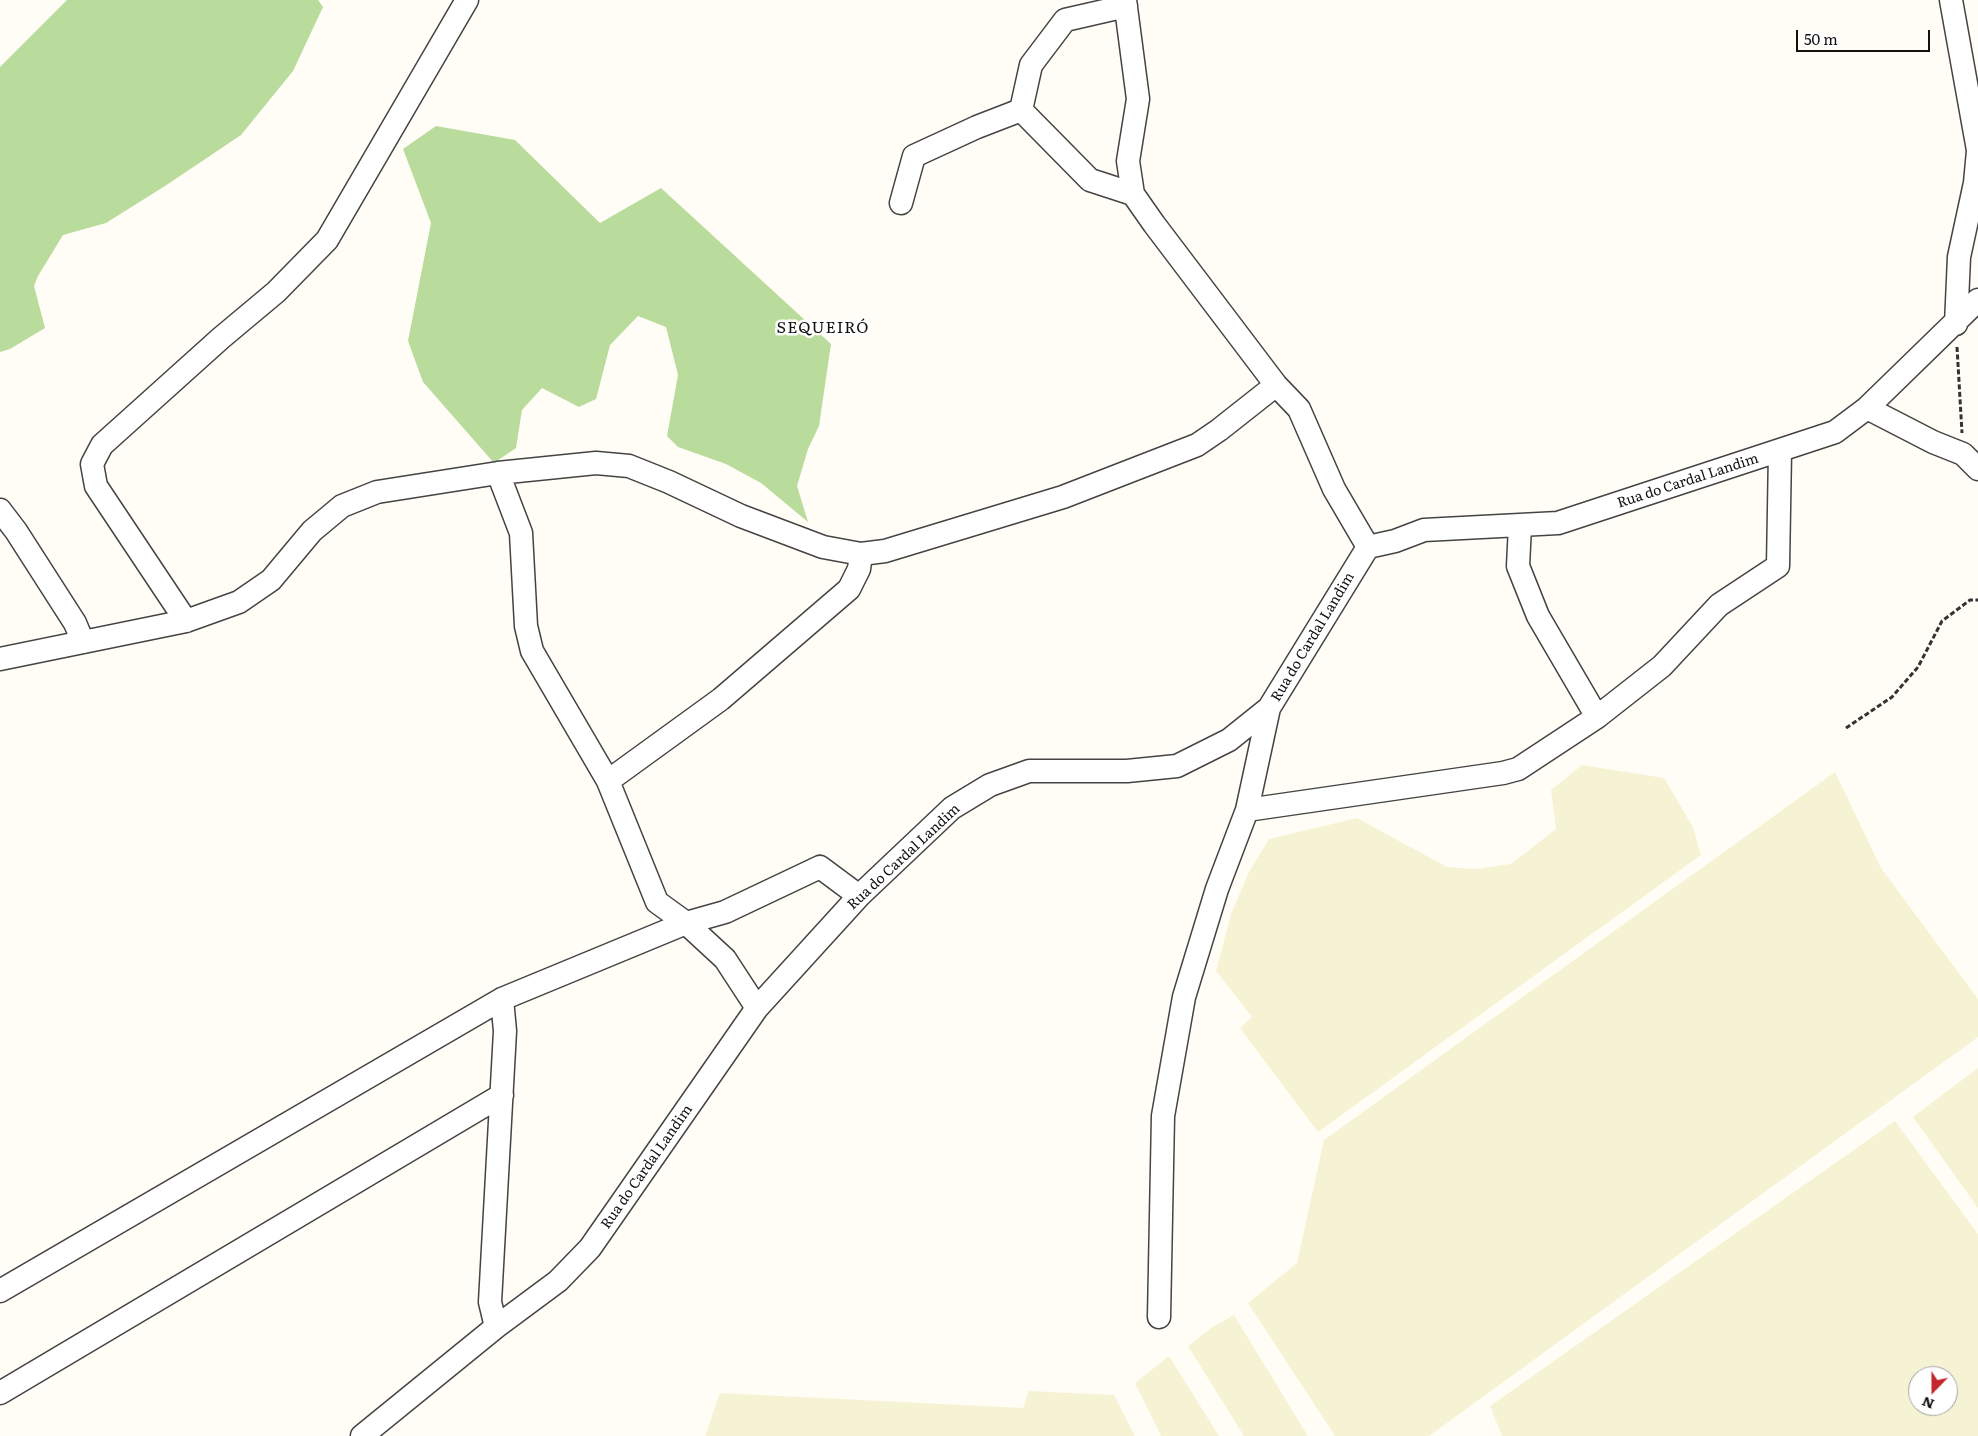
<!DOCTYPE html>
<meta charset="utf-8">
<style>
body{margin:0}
#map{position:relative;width:1978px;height:1436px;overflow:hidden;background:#fffdf5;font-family:Literata,serif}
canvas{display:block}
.north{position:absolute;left:1908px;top:1366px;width:50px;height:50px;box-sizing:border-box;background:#fff;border:1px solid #a0a0a0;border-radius:50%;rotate:202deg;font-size:14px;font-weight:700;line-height:20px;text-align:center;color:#111}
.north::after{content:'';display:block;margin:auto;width:18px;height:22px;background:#c4262e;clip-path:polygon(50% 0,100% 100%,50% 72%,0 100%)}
.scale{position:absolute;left:1796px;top:30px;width:134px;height:22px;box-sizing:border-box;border:2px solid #111;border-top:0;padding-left:6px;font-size:15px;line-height:18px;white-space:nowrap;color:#111;-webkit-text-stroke:4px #fff;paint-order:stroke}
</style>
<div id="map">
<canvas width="1978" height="1436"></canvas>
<div class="north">N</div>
<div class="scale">50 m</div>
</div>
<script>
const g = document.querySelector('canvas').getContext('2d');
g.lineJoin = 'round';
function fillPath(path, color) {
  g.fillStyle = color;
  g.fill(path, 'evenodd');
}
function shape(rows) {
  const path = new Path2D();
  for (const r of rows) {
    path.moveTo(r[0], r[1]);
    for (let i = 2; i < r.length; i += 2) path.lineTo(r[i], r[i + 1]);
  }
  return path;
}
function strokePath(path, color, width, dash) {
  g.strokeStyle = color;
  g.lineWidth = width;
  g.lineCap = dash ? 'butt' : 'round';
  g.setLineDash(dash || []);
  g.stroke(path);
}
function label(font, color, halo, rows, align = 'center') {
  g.font = font + ' Literata,serif';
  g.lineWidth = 5;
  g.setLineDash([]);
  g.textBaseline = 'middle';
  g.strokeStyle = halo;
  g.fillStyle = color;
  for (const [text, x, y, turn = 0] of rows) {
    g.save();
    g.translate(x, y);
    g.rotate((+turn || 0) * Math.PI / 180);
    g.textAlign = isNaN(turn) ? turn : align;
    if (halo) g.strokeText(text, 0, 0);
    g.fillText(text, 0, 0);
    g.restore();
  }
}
fillPath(shape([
 [1582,765,1664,778,1693,827,1701,855,1318,1132,1240,1028,1252,1017,1216,971,1231,914,1249,872,1269,839,1357,818,1447,867,1475,869,1511,864,1556,829,1551,790],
 [1835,772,1881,868,1978,999,1978,1037,1429,1436,1335,1436,1248,1303,1297,1263,1324,1140],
 [1978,1068,1978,1208,1913,1117],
 [1895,1121,1978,1234,1978,1436,1502,1436,1490,1406],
 [1918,1376,1948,1376,1948,1406,1918,1406],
 [1234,1315,1308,1436,1244,1436,1188,1346,1211,1328],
 [1169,1356,1219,1436,1161,1436,1135,1383],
 [1029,1391,1114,1395,1135,1436,705,1436,720,1393,1023,1408]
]), '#f6f3d4');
fillPath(shape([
 [67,0,318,0,323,7,293,71,241,135,165,186,106,223,63,235,38,276,34,286,45,328,10,349,0,352,0,67],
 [436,126,515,140,600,223,661,188,831,344,819,426,808,449,797,486,808,522,761,483,726,464,678,447,667,436,678,375,666,327,638,316,610,345,596,399,579,407,542,388,522,410,516,448,494,463,423,382,408,341,431,223,403,149]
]), '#b9dc9c');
const minor = shape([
 [1125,0,1138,99,1128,161,1133,194,1154,224,1276,385,1299,409,1334,489,1368,547],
 [1951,0,1978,150],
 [1126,6,1065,20,1031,65,1021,110,1090,180,1133,194],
 [901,203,914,156,977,127,1021,110],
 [1956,324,1959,257,1975,183,1978,151],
 [1867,408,1933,442,1963,454,1978,469],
 [498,473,521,533,526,626,532,651,608,781,657,902,686,923,725,959,757,1008],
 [0,510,16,531,75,623,83,642],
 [1520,526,1518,566,1538,616,1597,717],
 [186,621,96,486,92,464,102,445,221,338,276,292,327,240,467,0],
 [0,659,186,621,239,602,271,580,312,531,342,506,377,492,498,473,596,463,629,466,669,482,741,516,823,547,861,554,885,551,1063,497,1197,445,1219,430,1276,385],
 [608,781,721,699,849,589,859,569,861,554],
 [1247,810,1503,773,1518,769,1597,717,1662,666,1719,605,1778,566,1780,452],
 [0,1291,502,999,686,923,725,912,820,867,859,896],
 [1159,1317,1163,1116,1184,997,1217,889,1247,810,1269,708],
 [496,1327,490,1302,505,1031,502,999],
 [0,1393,502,1095],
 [362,1436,496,1327,558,1281,590,1248,757,1008,859,896,952,808,990,785,1029,771,1127,771,1177,766,1229,740,1269,708,1368,547,1395,541,1424,530,1558,523,1835,432,1867,408,1978,300]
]);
strokePath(minor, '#444', 25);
strokePath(shape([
 [1957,347,1962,433],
 [1846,728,1892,697,1918,667,1942,621,1970,600,1978,600]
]), '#333', 3, [5, 2.5]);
strokePath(minor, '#fff', 22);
label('14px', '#111', '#fff', [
 ["Rua do Cardal Landim",1688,481,-18],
 ["Rua do Cardal Landim",1313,637,-59],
 ["Rua do Cardal Landim",904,857,-43],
 ["Rua do Cardal Landim",647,1167,-55]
]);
g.letterSpacing = '1px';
label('16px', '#111', '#fff', [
 ["SEQUEIRÓ",823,328]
]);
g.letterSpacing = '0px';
</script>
